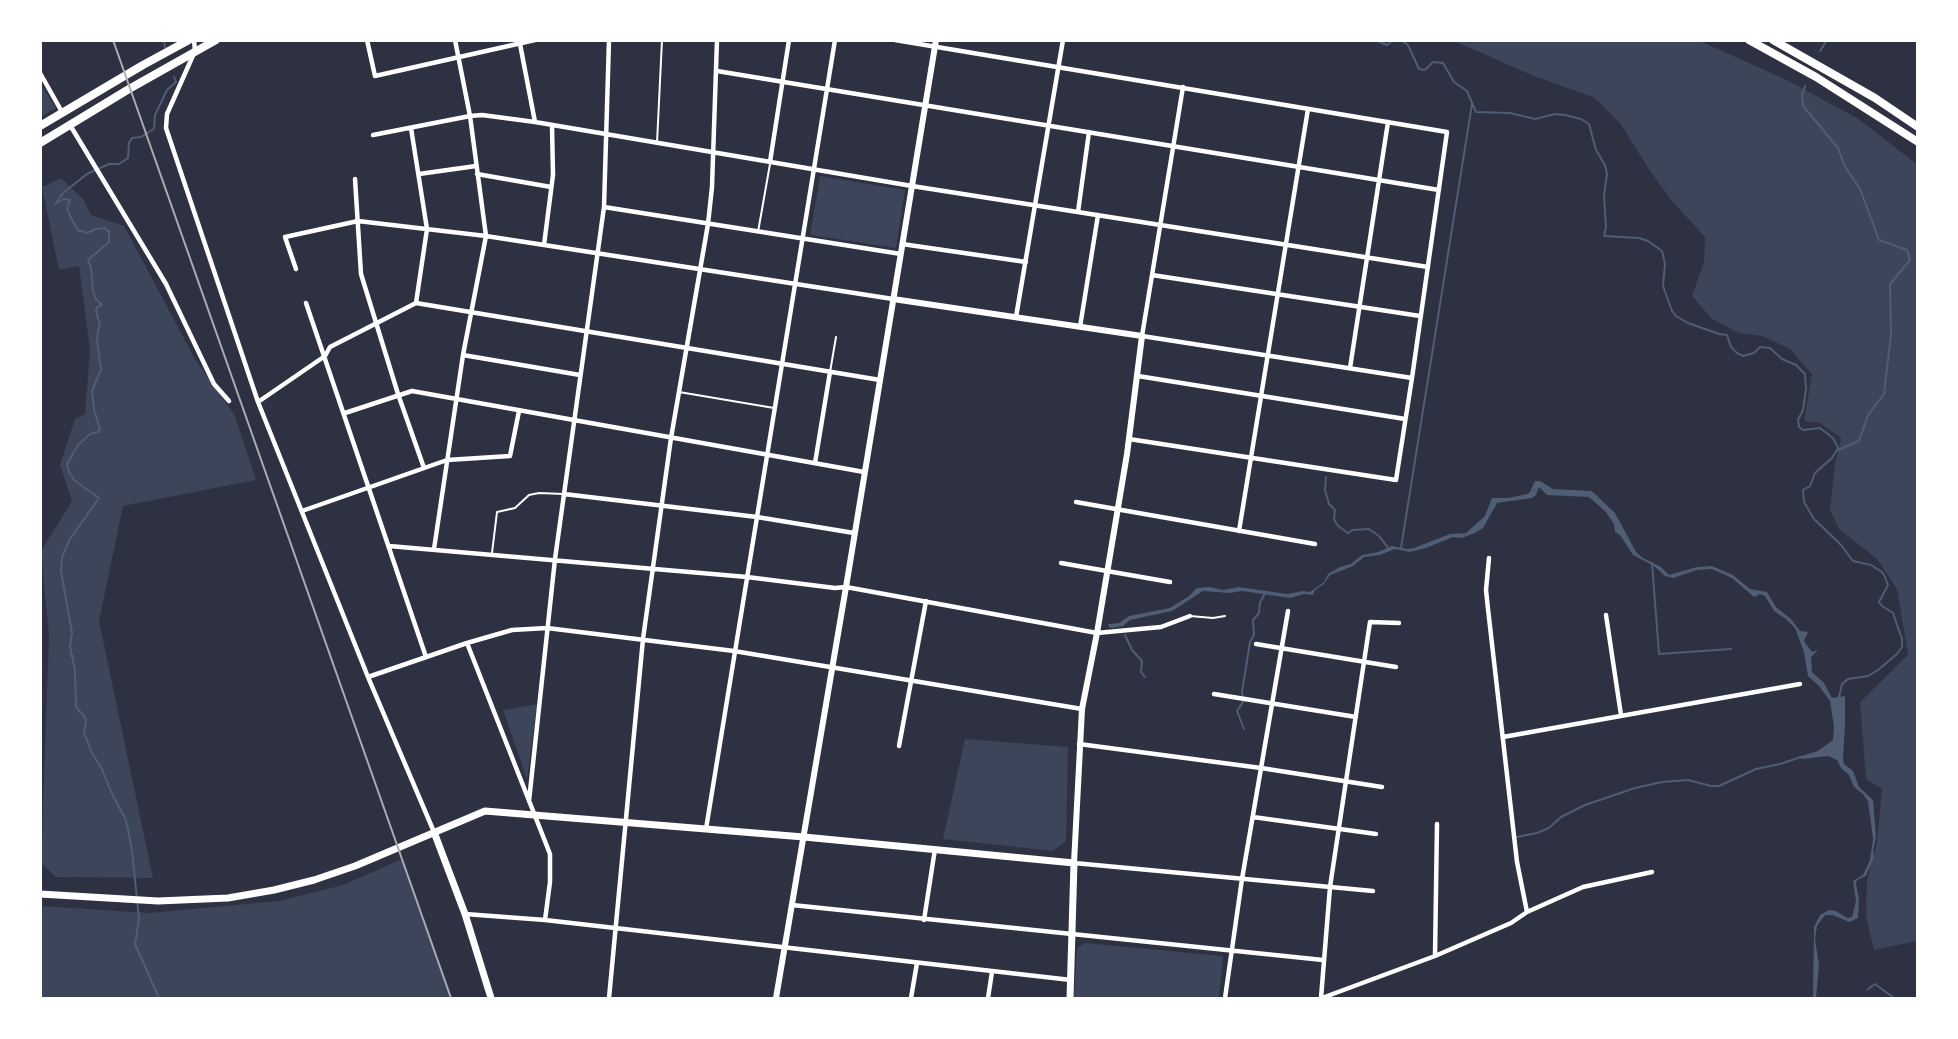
<!DOCTYPE html>
<style>
body{margin:0}
#map{position:relative;width:1958px;height:1039px;overflow:hidden;background:#2d3142;font-family:Montserrat,sans-serif}
canvas{display:block}
.frame{position:absolute;inset:0;border:42px solid #fff;pointer-events:none}
</style>
<div id="map">
<canvas width="1958" height="1039"></canvas>
<div class="frame"></div>
</div>
<script>
const g = document.querySelector('canvas').getContext('2d');
g.lineJoin = 'round';
function fillPath(path, color) {
  g.fillStyle = color;
  g.fill(path, 'evenodd');
}
function shape(rows) {
  const path = new Path2D();
  for (const r of rows) {
    path.moveTo(r[0], r[1]);
    for (let i = 2; i < r.length; i += 2) path.lineTo(r[i], r[i + 1]);
  }
  return path;
}
function strokePath(path, color, width, dash) {
  g.strokeStyle = color;
  g.lineWidth = width;
  g.lineCap = dash ? 'butt' : 'round';
  g.setLineDash(dash || []);
  g.stroke(path);
}
fillPath(shape([
 [1454,41,1700,41,1789,81,1857,118,1917,164,1917,941,1874,950,1866,916,1867,880,1877,842,1882,789,1866,779,1860,702,1908,655,1897,589,1877,559,1839,529,1830,510,1835,464,1841,438,1820,423,1804,421,1812,374,1790,349,1762,336,1739,333,1712,319,1692,296,1704,262,1705,237,1672,201,1650,171,1620,123,1595,98,1534,76],
 [41,85,56,108,41,117,40,117],
 [820,176,905,190,896,248,810,235],
 [61,178,84,200,91,215,124,226,195,359,235,416,256,480,123,506,99,621,153,878,56,877,41,863,49,636,41,551,72,501,60,465,75,419,85,414,90,350,79,266,59,270,42,187],
 [537,704,527,779,503,710],
 [965,739,1068,747,1066,841,1053,851,943,839],
 [402,859,451,998,41,998,41,906,150,913,279,901,343,885],
 [1085,943,1223,956,1219,998,1074,998,1077,948]
]), '#3c4559');
fillPath(shape([
 [1535,481,1540,481,1553,489,1591,491,1594,493,1615,513,1636,552,1643,558,1661,567,1669,575,1697,567,1712,566,1733,575,1750,589,1767,592,1776,607,1791,619,1800,631,1808,632,1804,641,1812,652,1818,650,1811,657,1812,672,1824,683,1832,698,1845,696,1845,724,1843,759,1844,764,1853,771,1859,787,1873,800,1876,837,1873,851,1874,857,1866,876,1857,880,1856,884,1859,899,1858,918,1849,922,1833,915,1825,915,1817,926,1815,939,1819,965,1816,998,1813,998,1814,927,1820,915,1829,910,1836,911,1847,918,1852,917,1856,901,1853,881,1863,875,1870,860,1873,839,1868,801,1863,794,1854,787,1849,775,1841,768,1837,760,1828,756,1802,759,1798,757,1818,751,1833,740,1834,727,1830,701,1819,686,1808,676,1804,652,1795,628,1786,619,1774,611,1765,596,1760,594,1754,597,1732,578,1712,569,1697,570,1673,578,1665,576,1654,566,1633,555,1620,535,1615,532,1614,524,1606,512,1589,497,1547,495,1539,487,1536,495,1532,498,1497,503,1483,528,1475,533,1462,538,1453,537,1426,548,1410,552,1395,549,1380,555,1364,557,1353,566,1330,575,1324,584,1315,590,1313,595,1304,594,1291,598,1242,591,1229,593,1203,591,1172,611,1130,620,1123,626,1111,628,1108,626,1109,624,1119,623,1129,616,1170,608,1189,596,1197,588,1209,587,1223,590,1239,587,1287,594,1303,591,1310,592,1324,582,1328,574,1340,567,1351,564,1362,555,1378,552,1392,546,1407,549,1414,548,1450,534,1466,533,1485,516,1492,498,1508,498,1527,494,1530,492]
]), '#4f5d75');
strokePath(shape([
 [164,40,165,47],
 [1375,40,1387,45,1394,40],
 [1401,40,1408,45,1419,69,1425,70,1433,62,1443,63,1454,82,1467,91,1476,112,1510,113,1535,119,1555,114,1565,115,1581,119,1589,124,1596,150,1605,165,1607,174,1604,196,1606,227,1604,236,1639,238,1648,241,1662,251,1665,264,1663,286,1672,311,1676,316,1688,323,1719,334,1727,335,1731,347,1737,353,1743,356,1754,353,1760,347,1770,348,1782,359,1796,365,1805,374,1806,389,1803,410,1798,420,1799,427,1803,430,1820,428,1833,438,1838,448,1832,458,1815,473,1810,486,1803,490,1804,502,1814,519,1841,545,1853,561,1871,565,1882,572,1885,577,1888,585,1879,602,1882,606,1893,613,1902,639,1902,647,1897,654,1878,670,1868,676,1848,679,1842,684,1839,697],
 [1820,51,1827,40],
 [1805,86,1802,96,1803,106,1838,148,1844,165,1860,189,1879,240,1907,250,1910,260,1890,284,1891,334,1884,394,1868,415,1859,441,1838,450],
 [1326,477,1325,490,1329,504,1335,510,1334,519,1338,526,1348,533,1353,530,1369,529,1379,536,1389,549],
 [1401,548,1472,104],
 [1652,563,1659,654,1731,649],
 [1125,635,1132,650,1142,661,1141,672,1145,677],
 [1244,729,1237,711,1243,702,1242,692,1250,642,1254,635,1253,620,1259,613,1260,603,1265,593],
 [1517,837,1537,833,1549,828,1561,817,1585,805,1635,788,1662,782,1688,780,1711,786,1719,786,1756,769,1780,764,1801,757],
 [1868,989,1875,984,1894,998],
 [159,998,135,944,139,919,132,850,126,820,112,794,102,769,92,753,84,733,86,721,84,716,76,707,75,671,70,646,72,633,61,571,62,557,70,539,99,498,75,481,69,472,67,464,78,445,90,434,98,432,100,430,94,409,92,391,101,369,97,340,98,330,100,326,96,310,97,307,102,305,96,299,93,291,91,268,88,260,109,242,109,232,105,228,96,229,87,233,78,230,71,218,67,208,70,200,64,199,55,204,64,192,87,174,109,164,119,164,128,158,129,143,132,138,141,137,154,129,155,115,167,90,176,82,174,77]
]), '#4f5d75', 2);
strokePath(shape([
 [657,143,662,40],
 [758,232,770,164],
 [830,372,836,337],
 [679,392,774,408],
 [492,553,497,512,515,508,529,495,539,493,564,494],
 [1190,616,1213,618,1225,616]
]), '#fff', 2);
strokePath(shape([
 [194,40,195,51,167,114,166,128,258,402,368,677,434,832],
 [367,40,375,76,535,40],
 [895,40,1447,132,1412,378,1396,480,1129,439],
 [520,44,535,122],
 [717,71,1439,190],
 [40,73,62,112],
 [1183,87,1142,336,1412,378],
 [70,125,166,284,214,384,229,401],
 [411,128,427,229,416,303],
 [373,135,470,116,482,115,535,122,912,186,1428,267],
 [770,162,789,40],
 [419,174,476,166],
 [477,174,551,187],
 [355,179,361,274,398,394,424,468],
 [604,207,901,254],
 [1078,212,1089,132],
 [902,244,1026,262],
 [544,245,553,175,552,125],
 [296,269,285,237,358,221,486,236,893,299],
 [1152,275,1420,316],
 [306,303,426,657],
 [1016,317,1063,40],
 [1080,327,1098,215],
 [463,355,580,375],
 [1350,368,1388,122],
 [1138,376,1405,419],
 [258,402,325,356,330,347,416,303,880,380],
 [345,413,412,391,864,472],
 [815,463,830,372],
 [564,494,757,517,854,533],
 [1076,502,1315,544],
 [302,511,447,460,510,456,519,411],
 [1239,531,1308,109],
 [389,546,747,577,835,588,846,587,1097,633,1161,627,1190,616],
 [434,549,463,355,486,236,470,116,455,40],
 [1489,558,1486,590,1488,609,1517,862,1527,912],
 [1061,563,1170,582],
 [1606,615,1621,715],
 [467,643,550,854,550,882,545,920],
 [1256,644,1396,667],
 [368,677,467,643,512,630,547,628,734,651,1082,709],
 [1214,694,1356,717],
 [1503,737,1800,684],
 [1079,744,1261,768,1382,787],
 [899,746,926,601],
 [529,801,555,559,604,207,609,40],
 [1253,817,1376,834],
 [706,829,835,40],
 [1074,863,1373,891],
 [792,905,1323,960],
 [465,914,545,920,1071,980],
 [924,920,935,849],
 [1435,956,1437,824],
 [609,998,643,639,671,438,708,224,712,187,717,40],
 [911,998,917,963],
 [988,998,992,972],
 [1225,998,1242,879,1288,611],
 [1321,998,1330,887,1370,622,1399,623],
 [1322,998,1435,956,1511,923,1527,912,1583,887,1652,872]
]), '#fff', 4.5);
strokePath(shape([
 [893,299,1142,336,1127,454,1097,633,1082,709,1074,863],
 [776,998,846,587,936,40]
]), '#fff', 6);
strokePath(shape([
 [434,832,465,914,491,998],
 [40,894,158,901,228,898,274,890,314,880,355,866,485,811,804,837,1074,863,1070,998]
]), '#fff', 7);
strokePath(shape([
 [1749,40,1816,77,1918,142],
 [1773,40,1875,98,1918,127],
 [40,126,143,65,189,40],
 [40,143,129,89,216,40]
]), '#fff', 8);
strokePath(shape([
 [113,40,451,998]
]), '#abadb3', 2);
</script>
